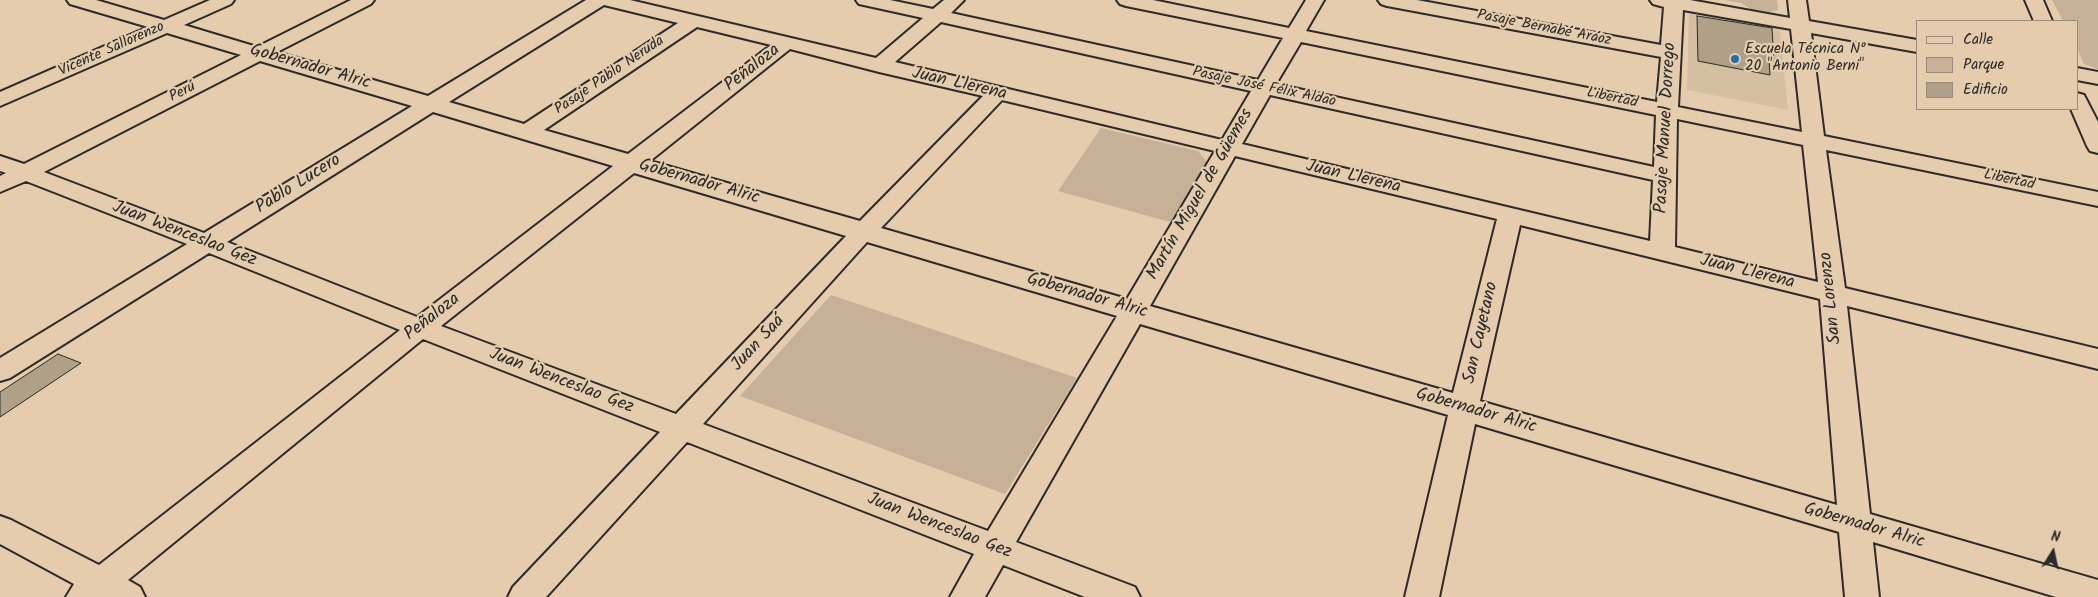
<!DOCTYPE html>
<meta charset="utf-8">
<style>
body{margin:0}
#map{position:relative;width:2098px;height:597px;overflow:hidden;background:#e4ccac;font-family:Kalam,sans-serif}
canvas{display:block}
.legend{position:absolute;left:1916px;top:20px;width:162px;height:90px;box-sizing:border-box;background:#e4ccac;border:1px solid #9a8c78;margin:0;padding:6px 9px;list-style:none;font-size:15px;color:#2b2b2b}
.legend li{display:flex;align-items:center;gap:10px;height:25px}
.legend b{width:25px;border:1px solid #9a8c78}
.north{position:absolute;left:2028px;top:527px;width:50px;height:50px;-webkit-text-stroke:4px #e4ccac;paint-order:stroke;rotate:10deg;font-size:14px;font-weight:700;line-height:20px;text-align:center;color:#2b2b2b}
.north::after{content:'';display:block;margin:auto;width:18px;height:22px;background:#2b2b2b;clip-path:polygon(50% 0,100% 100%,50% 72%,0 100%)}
</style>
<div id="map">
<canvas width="2098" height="597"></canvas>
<ul class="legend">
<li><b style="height:6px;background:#e4ccac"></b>Calle</li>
<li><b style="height:14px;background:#c6b197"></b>Parque</li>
<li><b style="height:14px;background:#b0a088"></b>Edificio</li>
</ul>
<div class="north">N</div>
</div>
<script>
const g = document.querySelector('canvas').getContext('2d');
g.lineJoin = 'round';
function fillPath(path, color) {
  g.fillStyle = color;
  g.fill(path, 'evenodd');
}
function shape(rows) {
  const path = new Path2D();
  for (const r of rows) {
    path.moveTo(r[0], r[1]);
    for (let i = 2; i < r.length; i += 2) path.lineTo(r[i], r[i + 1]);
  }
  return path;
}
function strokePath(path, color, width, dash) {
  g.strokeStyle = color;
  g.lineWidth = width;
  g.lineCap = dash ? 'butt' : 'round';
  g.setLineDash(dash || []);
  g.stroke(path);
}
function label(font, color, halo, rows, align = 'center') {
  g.font = font + ' Kalam,sans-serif';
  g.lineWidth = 4.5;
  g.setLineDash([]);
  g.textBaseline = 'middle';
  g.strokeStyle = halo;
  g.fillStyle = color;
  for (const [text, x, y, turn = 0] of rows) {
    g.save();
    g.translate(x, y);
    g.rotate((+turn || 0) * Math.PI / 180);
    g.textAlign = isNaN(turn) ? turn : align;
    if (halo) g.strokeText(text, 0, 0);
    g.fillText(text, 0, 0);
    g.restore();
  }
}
fillPath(shape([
 [1695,13,1775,27,1780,31,1788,110,1687,90,1689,14]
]), '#d4bfa1');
fillPath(shape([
 [1724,0,1777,0,1778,10,1769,12,1751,9,1741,3],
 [2052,0,2098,0,2098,69,2084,64,2077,48,2077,21,2063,21],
 [1101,128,1198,151,1207,162,1170,222,1058,191],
 [831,295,1077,378,1005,494,740,396]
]), '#c6b197');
const building = shape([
 [1697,16,1772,28,1774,62,1769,61,1770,75,1698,61,1697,16],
 [58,354,81,363,0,417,0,392,58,354]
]);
fillPath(building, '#b0a088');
strokePath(building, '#2b2b2b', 1);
const minor = shape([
 [67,0,96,0,164,20,210,0,234,0,231,4,184,25,257,47,351,0,374,0,371,4,277,52,428,96,586,0,630,0,876,58,923,18,859,4,856,0,890,0,933,9,944,0,964,0,951,13,1258,80,1283,38,1126,6,1120,4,1117,0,1153,0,1289,28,1306,0,1324,0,1306,31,1657,102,1661,57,1387,6,1381,4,1378,0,1417,0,1661,45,1664,7,1653,4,1650,0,1690,0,1790,18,1788,0,1806,0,1809,21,1917,40,1917,52,1811,33,1824,136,2098,192,2098,206,1826,150,1845,288,2098,349,2098,369,1847,306,1870,514,2098,580,2098,597,2056,597,1873,542,1879,597,1845,597,1839,532,1475,424,1439,597,1405,597,1448,415,1140,324,1016,542,1135,587,1140,597,1085,597,1003,565,985,597,950,597,974,554,687,442,546,597,508,597,513,587,660,432,423,339,128,580,140,587,145,597,66,597,74,584,0,544,0,516,11,520,99,565,400,330,209,253,10,378,0,381,0,358,187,244,26,181,0,192,0,176,6,173,0,171,0,156,24,164,241,55,167,33,0,106,0,92,148,27,70,4,67,0],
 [604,5,678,23,524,124,449,102,604,5],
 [1683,10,1791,29,1802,132,1678,107,1683,10],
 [941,22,1251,91,1222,140,895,62,941,22],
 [697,27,771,45,628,154,544,130,697,27],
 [1301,42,1656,115,1654,167,1276,84,1301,42],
 [790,49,879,72,983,96,860,221,650,161,790,49],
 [260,61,412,106,204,233,44,172,260,61],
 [1270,95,1653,180,1650,241,1242,144,1270,95],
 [1002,100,1215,151,1127,299,881,228,1002,100],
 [433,112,613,166,417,317,227,242,433,112],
 [1677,119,1803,145,1818,282,1675,247,1677,119],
 [1235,156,1497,219,1453,393,1150,306,1235,156],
 [634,173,846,236,676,414,441,326,634,173],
 [1520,225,1820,299,1837,505,1480,401,1520,225],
 [867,242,1117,316,988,531,703,424,867,242],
 [2025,0,2043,0,2052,21,2034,21,2025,0],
 [2077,68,2098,72,2098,84,2077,80,2077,68],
 [2077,93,2084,95,2098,122,2098,153,2090,151,2087,146,2071,109,2077,109,2077,93]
]);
strokePath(minor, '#2b2b2b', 4);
fillPath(minor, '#e4ccac');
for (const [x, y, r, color] of [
 [1735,59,5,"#1f6fb2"]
]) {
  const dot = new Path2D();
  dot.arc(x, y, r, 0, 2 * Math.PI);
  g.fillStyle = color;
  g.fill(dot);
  strokePath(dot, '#e4ccac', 2);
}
label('15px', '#2b2b2b', '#e4ccac', [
 ["Pasaje Bernabé Aráoz",1544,29,11],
 ["Vicente Sallorenzo",112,50,-24],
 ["Pasaje Pablo Neruda",610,76,-34],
 ["Pasaje José Félix Aldao",1264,88,12],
 ["Perú",183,93,-27],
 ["Libertad",1612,99,12],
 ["Libertad",2009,181,12]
]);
label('15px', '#2b2b2b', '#e4ccac', [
 ["Escuela Técnica N°",1745,50],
 ["20 \"Antonio Berni\"",1745,67]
], 'left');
label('18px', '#2b2b2b', '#e4ccac', [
 ["Gobernador Alric",310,68,16],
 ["Peñaloza",753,69,-38],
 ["Juan Llerena",959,85,13],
 ["Pasaje Manuel Dorrego",1667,128,-87],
 ["Juan Llerena",1353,178,13],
 ["Gobernador Alric",699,183,16],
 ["Pablo Lucero",299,185,-32],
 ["Martín Miguel de Güemes",1201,195,-60],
 ["Juan Wenceslao Gez",184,235,21],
 ["Juan Llerena",1747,273,14],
 ["Gobernador Alric",1087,297,16],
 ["San Lorenzo",1832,298,-96],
 ["Peñaloza",433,318,-38],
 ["San Cayetano",1482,333,-77],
 ["Juan Saá",759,344,-47],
 ["Juan Wenceslao Gez",561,382,21],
 ["Gobernador Alric",1476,412,16],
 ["Juan Wenceslao Gez",939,527,21],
 ["Gobernador Alric",1864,527,16]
]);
</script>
